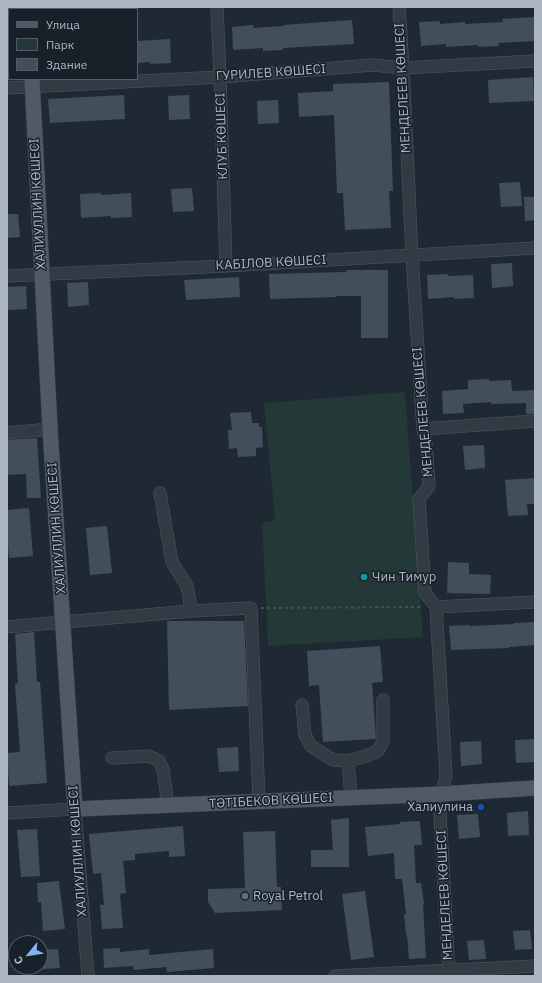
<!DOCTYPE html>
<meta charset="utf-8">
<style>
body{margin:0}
#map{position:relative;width:542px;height:983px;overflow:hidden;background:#1f2933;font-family:"IBM Plex Sans",sans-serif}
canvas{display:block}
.frame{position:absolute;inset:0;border:8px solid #acb6c2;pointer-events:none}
.legend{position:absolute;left:8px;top:8px;width:130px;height:72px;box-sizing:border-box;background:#182029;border:1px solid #535c66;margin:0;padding:5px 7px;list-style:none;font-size:12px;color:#acb6c2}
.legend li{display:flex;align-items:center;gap:8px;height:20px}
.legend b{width:20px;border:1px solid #535c66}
.north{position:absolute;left:8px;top:935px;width:40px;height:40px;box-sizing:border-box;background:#182029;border:1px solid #535c66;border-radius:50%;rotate:240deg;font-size:11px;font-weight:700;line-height:16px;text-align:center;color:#acb6c2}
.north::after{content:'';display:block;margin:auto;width:14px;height:18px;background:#81b4f2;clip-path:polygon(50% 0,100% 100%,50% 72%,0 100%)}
</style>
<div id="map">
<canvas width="542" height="983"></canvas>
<div class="frame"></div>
<ul class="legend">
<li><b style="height:5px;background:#505a65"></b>Улица</li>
<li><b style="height:11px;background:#243837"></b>Парк</li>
<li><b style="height:11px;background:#424f5b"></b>Здание</li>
</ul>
<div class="north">С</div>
</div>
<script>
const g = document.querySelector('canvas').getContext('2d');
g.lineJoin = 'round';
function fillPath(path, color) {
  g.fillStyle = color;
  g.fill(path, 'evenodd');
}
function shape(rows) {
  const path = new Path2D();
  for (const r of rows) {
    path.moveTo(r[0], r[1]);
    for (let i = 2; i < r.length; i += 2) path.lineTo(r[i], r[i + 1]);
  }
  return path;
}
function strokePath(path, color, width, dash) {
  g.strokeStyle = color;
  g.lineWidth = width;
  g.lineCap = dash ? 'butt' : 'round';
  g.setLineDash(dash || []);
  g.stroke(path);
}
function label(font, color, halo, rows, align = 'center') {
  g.font = font + ' "IBM Plex Sans",sans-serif';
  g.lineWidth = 3;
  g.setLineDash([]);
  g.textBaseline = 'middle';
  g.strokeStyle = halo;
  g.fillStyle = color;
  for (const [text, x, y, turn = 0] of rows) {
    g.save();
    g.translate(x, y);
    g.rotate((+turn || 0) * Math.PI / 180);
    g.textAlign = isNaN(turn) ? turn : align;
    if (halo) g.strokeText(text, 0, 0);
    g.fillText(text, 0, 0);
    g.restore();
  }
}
fillPath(shape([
 [405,392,423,637,268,646,262,523,275,520,264,403]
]), '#243837');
fillPath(shape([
 [535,17,535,41,498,43,499,46,478,47,478,45,446,47,446,44,421,46,419,22,440,21,440,24,465,22,465,24,503,22,502,19],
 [352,20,354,44,283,48,283,50,263,51,263,48,233,50,232,27,253,25,253,28,283,26,283,25],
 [170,39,171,63,150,64,150,62,137,63,137,41],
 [533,77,534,101,489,103,488,80],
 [389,82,393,191,389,191,391,228,345,230,343,193,337,193,334,115,299,117,298,93,333,91,333,84],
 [124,95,125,119,50,123,48,99],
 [189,95,190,119,169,120,168,96],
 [278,100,279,123,258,124,257,101],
 [520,182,522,206,501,207,499,183],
 [192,188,194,211,173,212,171,189],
 [101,193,101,195,131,193,132,217,111,218,111,216,81,218,80,194],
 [524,197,535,197,535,220,525,221],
 [7,214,18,214,20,237,7,238],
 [512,263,513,286,492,288,491,264],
 [346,270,388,270,388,338,361,338,361,296,336,296,336,297,270,299,269,274,346,272],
 [448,274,448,276,473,275,474,298,454,299,454,297,428,299,427,275],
 [239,277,240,297,186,300,184,280],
 [88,282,89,305,68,307,67,283],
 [26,286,27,309,7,310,7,287],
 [489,379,489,381,511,380,512,391,535,390,535,414,526,414,526,403,491,404,491,402,463,404,464,413,443,414,442,391,468,389,468,380],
 [251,412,252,423,259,423,259,427,262,427,263,447,256,448,256,456,238,457,237,448,229,449,228,430,232,430,230,413],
 [37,438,41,498,27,498,26,474,7,475,7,440],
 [484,445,485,468,465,470,463,446],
 [535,478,535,504,527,504,528,515,508,516,505,480],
 [29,508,33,556,9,558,7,531,7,510],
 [107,526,112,573,90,575,86,528],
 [448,562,469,563,469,574,491,575,490,594,447,593],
 [167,621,244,621,248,706,169,710],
 [534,622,535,645,509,647,509,648,451,650,449,626,470,625,470,626,514,624,513,623],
 [34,632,37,682,40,682,47,783,9,786,7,753,20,752,15,684,18,683,15,634],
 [380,646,383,682,372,683,376,739,323,742,319,685,309,686,307,651],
 [535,739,535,762,516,763,515,740],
 [481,741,482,764,461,766,460,742],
 [238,747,239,771,219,772,217,748],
 [528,811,529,835,508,836,507,813],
 [478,814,480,837,459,839,457,815],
 [349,818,349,867,311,867,311,850,333,850,331,820],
 [420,821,422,845,414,845,416,883,421,883,424,904,423,904,426,958,409,959,407,935,406,935,404,914,406,914,402,879,395,879,394,853,368,856,365,827,400,824,400,822],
 [183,826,185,856,169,857,169,851,135,854,135,860,123,861,126,893,120,894,123,928,102,929,100,905,104,905,101,873,93,874,89,834],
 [37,829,40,876,21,877,17,830],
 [275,831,277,887,281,887,282,910,215,913,208,902,208,889,245,888,243,832],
 [59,881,65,929,43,931,41,902,38,902,37,883],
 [365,891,374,957,351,960,342,894],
 [530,930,532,949,515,950,513,931],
 [484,940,486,959,469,960,467,941],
 [120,948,120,952,149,949,149,955,213,949,214,968,167,972,166,967,134,970,133,966,104,968,103,949],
 [58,949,60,968,43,969,41,950]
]), '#424f5b');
const minor = shape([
 [217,7,220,77,226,266],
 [399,7,403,68,412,255,423,429,426,443,429,486,419,499,425,593,436,607,446,775,442,794,440,812,449,976],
 [7,88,220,77,373,65,403,68,535,61],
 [7,276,226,266,535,248],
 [423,429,535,421],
 [7,433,50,429],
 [160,493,172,562,187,586,189,596,191,611],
 [436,607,535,602],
 [7,627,191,611,251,608,259,801],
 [302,705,305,735,311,746,333,760,348,761,351,797],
 [112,758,149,756,159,761,163,770,166,789,167,805],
 [348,761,366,756,378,751,383,741,383,700],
 [7,813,75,809,88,976],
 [335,976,535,966]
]);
const major = shape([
 [29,7,29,9],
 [32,79,50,429,75,809,442,794,535,788]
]);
strokePath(minor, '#505963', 13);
strokePath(major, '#3c444e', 16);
strokePath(shape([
 [261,608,421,607]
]), '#405354', 2, [3, 3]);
strokePath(minor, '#323b44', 12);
strokePath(major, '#505a65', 15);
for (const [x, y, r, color] of [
 [364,577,4,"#0f9aa8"],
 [481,807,4,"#1a4fb4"],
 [245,896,4,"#5c6f8a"]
]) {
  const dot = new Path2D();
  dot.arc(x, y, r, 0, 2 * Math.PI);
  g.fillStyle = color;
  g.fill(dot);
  strokePath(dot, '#182029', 1.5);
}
label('13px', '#acb6c2', '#182029', [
 ["ГУРИЛЕВ КӨШЕСІ",271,73,-4],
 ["МЕНДЕЛЕЕВ КӨШЕСІ",403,88,-93],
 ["КЛУБ КӨШЕСІ",222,136,-92],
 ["ХАЛИУЛЛИН КӨШЕСІ",38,204,-93],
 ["КАБІЛОВ КӨШЕСІ",271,263,-3],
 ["МЕНДЕЛЕЕВ КӨШЕСІ",423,412,-95],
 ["ХАЛИУЛЛИН КӨШЕСІ",57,528,-94],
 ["ТӘТІБЕКОВ КӨШЕСІ",271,801,-3],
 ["ХАЛИУЛЛИН КӨШЕСІ",78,851,-94],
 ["МЕНДЕЛЕЕВ КӨШЕСІ",445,895,-93]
]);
label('13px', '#acb6c2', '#182029', [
 ["Чин Тимур",372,577],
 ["Халиулина",473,807,"right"],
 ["Royal Petrol",253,896]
], 'left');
</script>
